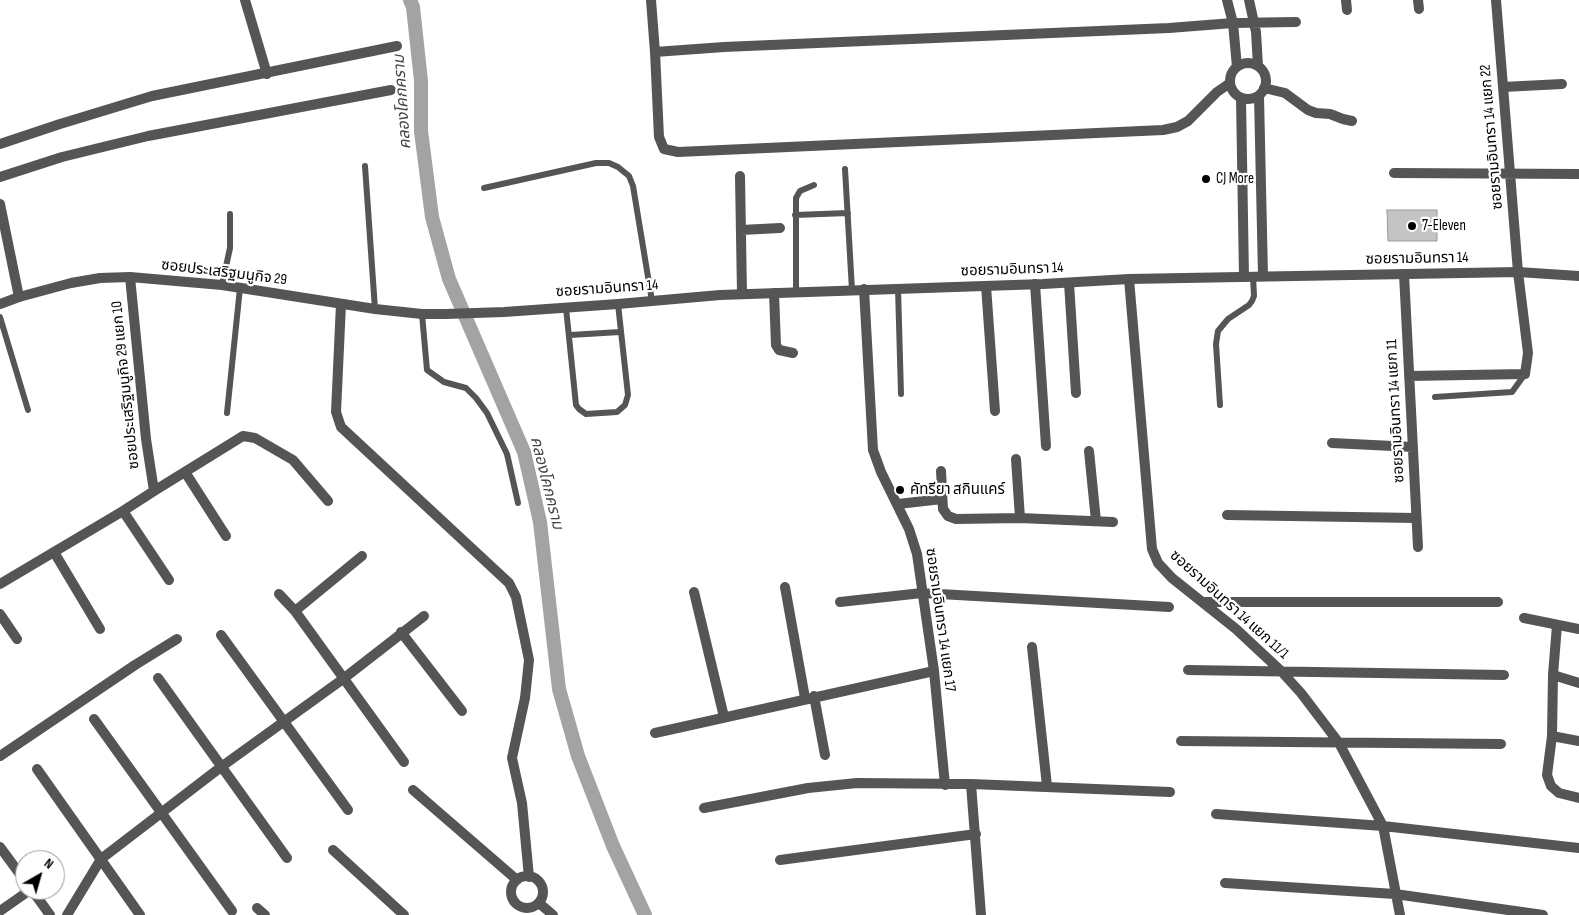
<!DOCTYPE html>
<meta charset="utf-8">
<style>
body{margin:0}
#map{position:relative;width:1579px;height:915px;overflow:hidden;background:#fff;font-family:"Sofia Sans Condensed",sans-serif}
canvas{display:block}
.north{position:absolute;left:15px;top:850px;width:50px;height:50px;box-sizing:border-box;background:#fff;border:1px solid #999;border-radius:50%;rotate:38deg;font-size:14px;font-weight:700;line-height:20px;text-align:center;color:#000}
.north::after{content:'';display:block;margin:auto;width:18px;height:22px;background:#000;clip-path:polygon(50% 0,100% 100%,50% 72%,0 100%)}
</style>
<div id="map">
<canvas width="1579" height="915"></canvas>
<div class="north">N</div>
</div>
<script>
const g = document.querySelector('canvas').getContext('2d');
g.lineJoin = 'round';
function shape(rows) {
  const path = new Path2D();
  for (const r of rows) {
    if (r.length === 3) {
      path.moveTo(r[0] + r[2], r[1]);
      path.arc(r[0], r[1], r[2], 0, 2 * Math.PI);
      continue;
    }
    path.moveTo(r[0], r[1]);
    for (let i = 2; i < r.length; i += 2) path.lineTo(r[i], r[i + 1]);
  }
  return path;
}
function strokePath(path, color, width, dash) {
  g.strokeStyle = color;
  g.lineWidth = width;
  g.lineCap = dash ? 'butt' : 'round';
  g.setLineDash(dash || []);
  g.stroke(path);
}
function fillPath(path, color) {
  g.fillStyle = color;
  g.fill(path, 'evenodd');
}
function label(font, color, halo, rows, align = 'center') {
  g.font = font + ' "Sofia Sans Condensed","Noto Sans Thai",sans-serif';
  g.lineWidth = 4.5;
  g.setLineDash([]);
  g.textBaseline = 'middle';
  g.strokeStyle = halo;
  g.fillStyle = color;
  for (const [text, x, y, turn = 0] of rows) {
    g.save();
    g.translate(x, y);
    g.rotate((+turn || 0) * Math.PI / 180);
    g.textAlign = isNaN(turn) ? turn : align;
    if (halo) g.strokeText(text, 0, 0);
    g.fillText(text, 0, 0);
    g.restore();
  }
}
strokePath(shape([
 [410,0,413,7,421,81,421,131,432,217,449,279,524,452,540,522,559,689,578,756,613,846,645,915]
]), '#a3a3a3', 14);
const building = shape([
 [1387,210,1437,210,1437,241,1388,241,1387,210]
]);
fillPath(building, '#c4c4c4');
strokePath(building, '#999', 1);
strokePath(shape([
 [365,166,375,309],
 [845,169,852,290],
 [484,188,596,163,609,163,618,167,629,176,633,186,652,301],
 [795,215,848,213],
 [222,285,230,248,230,214],
 [898,288,901,394],
 [796,292,796,198,800,191,814,185],
 [566,308,576,405,579,409,586,414,617,412,625,405,628,395,618,304],
 [422,314,427,370,444,382,466,388,476,398,487,413,507,454,518,503],
 [0,317,28,410],
 [570,335,620,332],
 [1435,397,1512,392,1525,374],
 [1220,405,1216,344,1218,331,1228,319,1249,305,1252,301,1254,296,1253,276],
 [227,413,240,288]
]), '#555', 6);
strokePath(shape([
 [245,0,267,74],
 [651,0,655,52,659,137,664,149,678,152,1163,130,1177,127,1188,121,1217,92,1230,83],
 [1227,0,1233,23,1237,67],
 [1249,0,1256,32,1258,66],
 [1346,0,1347,10],
 [1418,0,1419,9],
 [655,52,724,47,1169,28,1233,23,1296,22],
 [1248,81,18],
 [1503,87,1562,84],
 [1264,88,1285,93,1308,110,1316,113,1330,114,1343,119,1352,121],
 [1259,96,1263,276],
 [1241,98,1244,277],
 [0,144,60,124,152,96,397,46],
 [1394,173,1579,174],
 [740,176,742,294],
 [0,177,62,157,148,136,391,90],
 [0,204,19,297],
 [741,230,780,228],
 [1404,274,1418,547],
 [130,277,146,439,154,491],
 [1129,279,1152,549,1158,563,1172,578,1236,629,1281,671,1301,693,1339,743,1383,826,1400,915],
 [1069,283,1076,393],
 [1035,284,1046,446],
 [986,286,995,411],
 [864,289,873,450,881,472,909,529,917,554,934,671,945,785],
 [774,293,776,345,779,350,793,353],
 [341,304,336,412,341,427,509,583,516,597,529,660,525,698,512,758,522,803,529,877],
 [1409,376,1525,374,1528,353,1518,272,1496,0],
 [1332,443,1413,447],
 [1089,451,1096,521],
 [1016,459,1020,518],
 [941,471,943,509,948,516,956,519,1020,518,1113,522],
 [185,472,226,536],
 [898,504,942,499],
 [123,511,169,580],
 [1227,515,1416,518],
 [54,552,100,629],
 [0,584,123,511,154,491,243,436,255,438,293,460,328,501],
 [785,587,805,698],
 [694,592,724,717],
 [279,594,295,611,404,762],
 [840,602,922,593,1169,607],
 [1203,602,1498,602],
 [295,611,362,556],
 [0,614,17,639],
 [1524,618,1579,629],
 [1557,625,1553,675,1552,736,1547,775,1551,786,1559,793,1579,798],
 [401,632,462,711],
 [221,635,348,810],
 [1032,647,1047,786],
 [1188,670,1504,675],
 [1553,675,1579,683],
 [158,678,287,858],
 [814,696,825,755],
 [94,719,232,911],
 [655,733,934,671],
 [1552,736,1579,741],
 [1181,741,1501,744],
 [0,756,135,665,177,639],
 [37,769,140,915],
 [971,784,981,915],
 [413,790,517,880],
 [704,808,808,788,857,783,971,784,1170,792],
 [1216,814,1383,826,1579,848],
 [0,847,25,881],
 [333,850,404,915],
 [780,860,976,834],
 [527,892,16],
 [1225,883,1395,894,1543,915],
 [32,890,50,915],
 [539,903,553,915],
 [257,908,265,915],
 [0,911,30,890],
 [67,915,101,859,221,767,343,679,424,616]
]), '#555', 10);
strokePath(shape([
 [0,304,19,297,71,283,100,278,130,277,222,285,375,309,422,314,446,314,504,312,618,304,720,295,1043,284,1129,279,1518,272,1579,276]
]), '#555', 10);
for (const [x, y, r, color] of [
 [1206,179,5,"#000"],
 [1412,226,5,"#000"],
 [900,490,5,"#000"]
]) {
  const dot = new Path2D();
  dot.arc(x, y, r, 0, 2 * Math.PI);
  g.fillStyle = color;
  g.fill(dot);
  strokePath(dot, '#fff', 2);
}
label('15px', '#000', '#fff', [
 ["ซอยรามอินทรา 14 แยก 22",1492,137,-95],
 ["ซอยรามอินทรา 14",1417,259,-1],
 ["ซอยรามอินทรา 14",1012,270,-2],
 ["ซอยประเสริฐมนูกิจ 29",224,273,7],
 ["ซอยรามอินทรา 14",607,289,-4],
 ["ซอยประเสริฐมนูกิจ 29 แยก 10",126,385,-96],
 ["ซอยรามอินทรา 14 แยก 11",1396,411,-93],
 ["ซอยรามอินทรา 14 แยก 11/1",1229,605,42],
 ["ซอยรามอินทรา 14 แยก 17",940,620,82]
]);
label('15px', '#000', '#fff', [
 ["CJ More",1216,179],
 ["7-Eleven",1422,226],
 ["คัทรียา สกินแคร์",910,490]
], 'left');
label('italic 16px', '#444', '#fff', [
 ["คลองโคกคราม",403,102,-94],
 ["คลองโคกคราม",546,483,76]
]);
</script>
